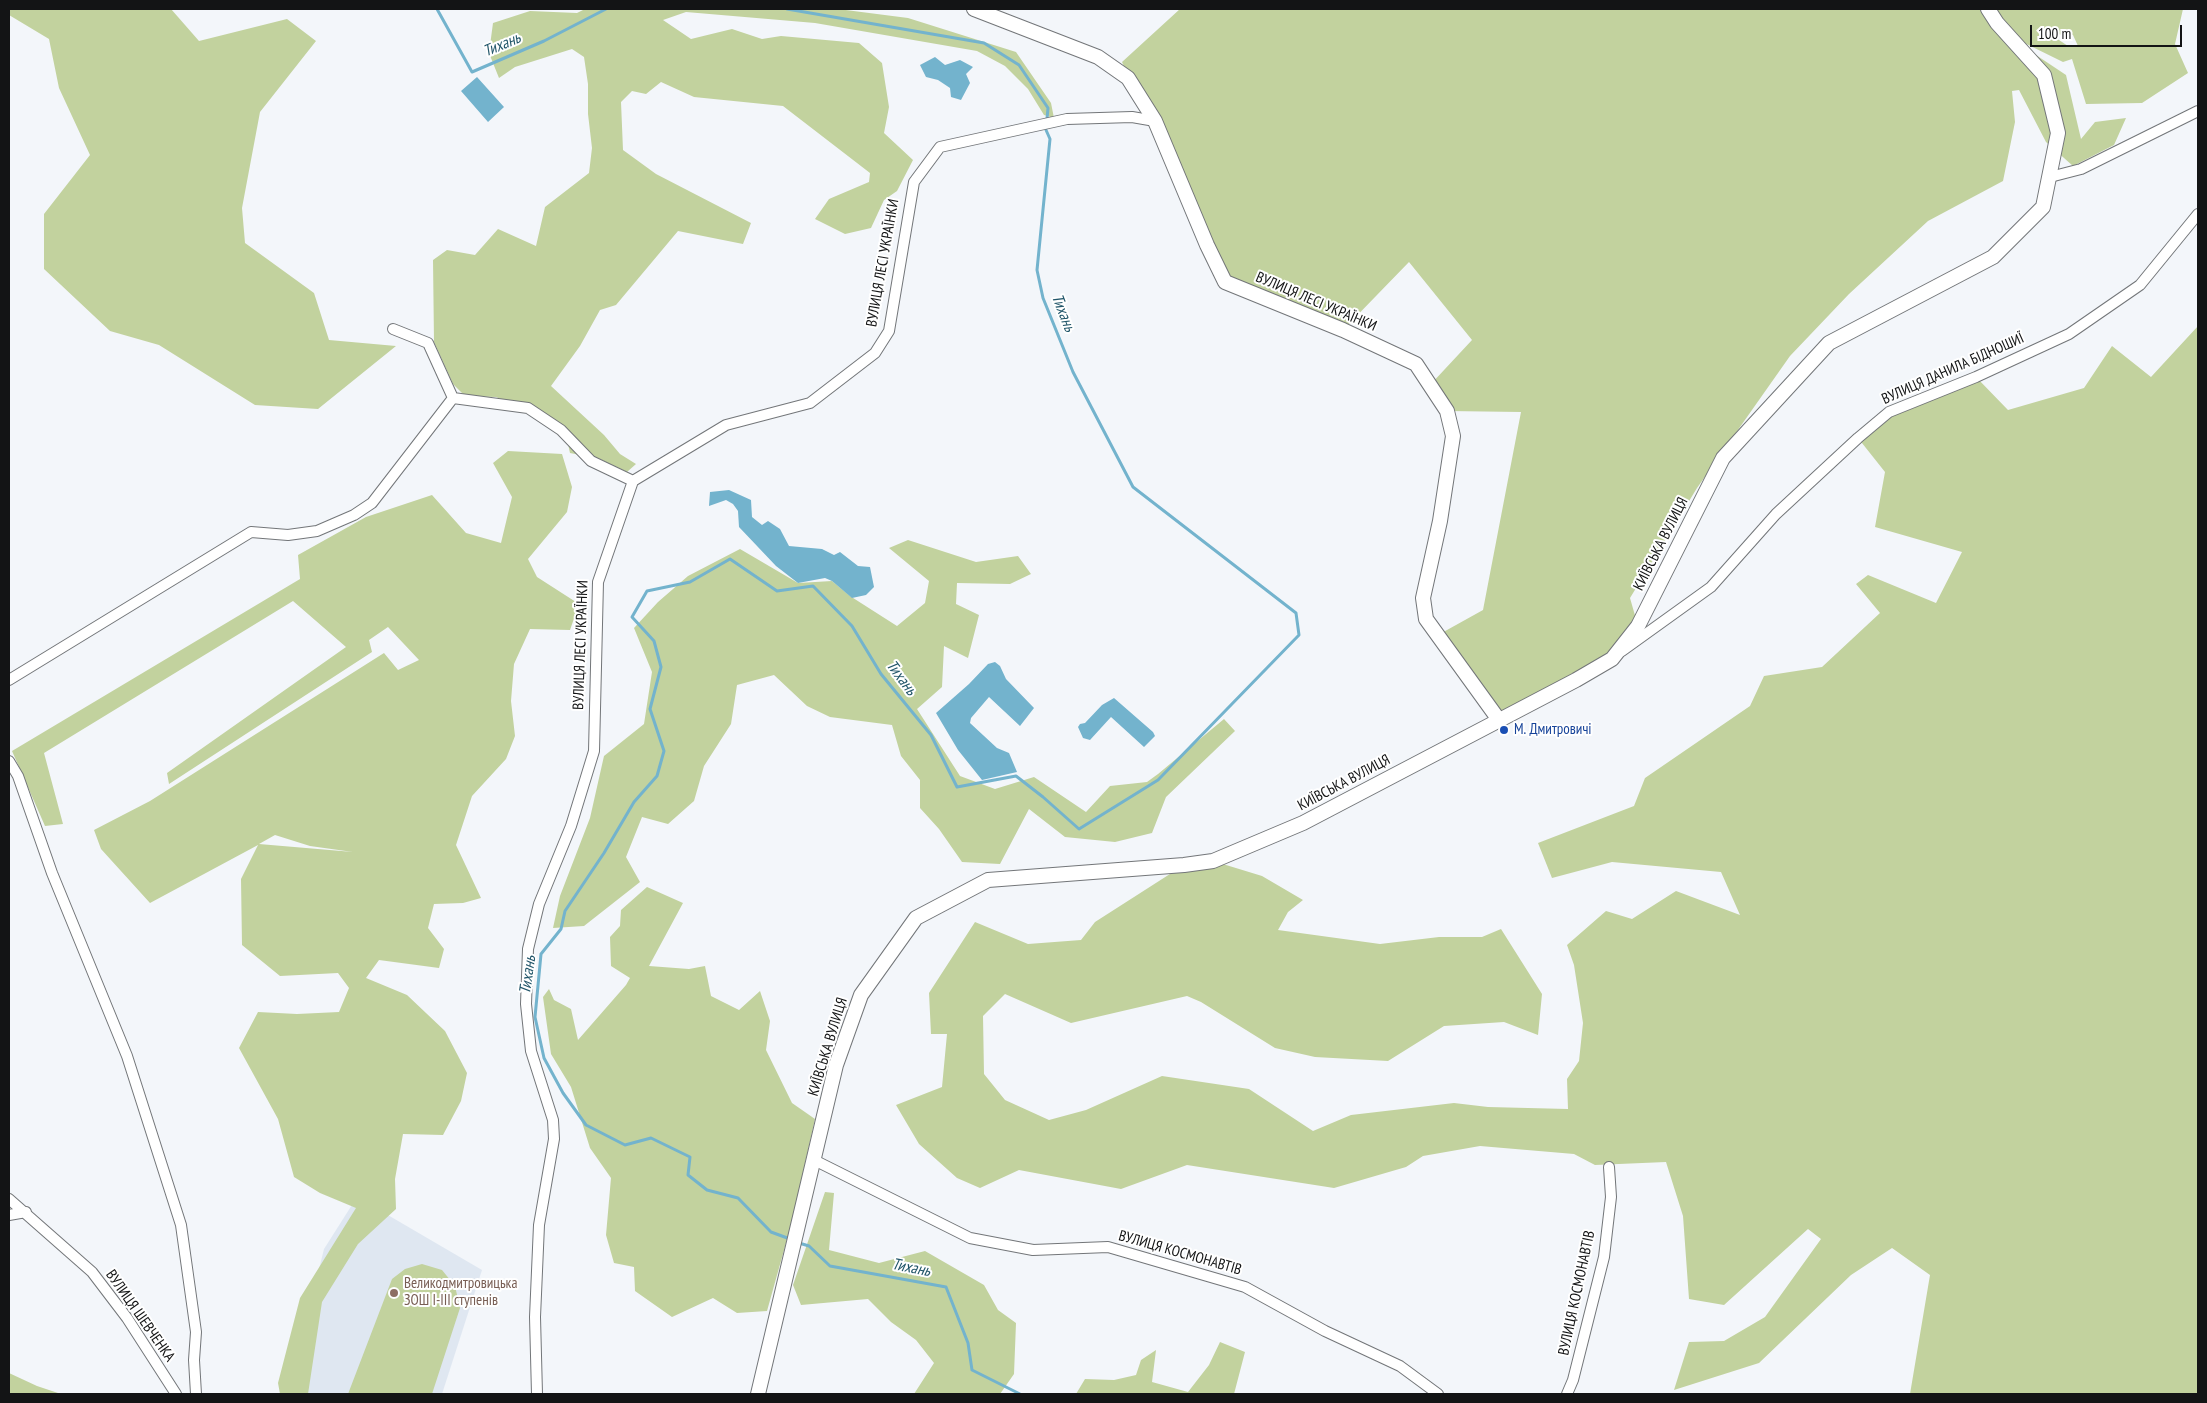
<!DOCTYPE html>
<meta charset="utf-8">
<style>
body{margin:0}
#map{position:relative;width:2207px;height:1403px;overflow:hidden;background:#f3f6fa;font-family:"PT Sans Narrow",sans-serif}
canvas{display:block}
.frame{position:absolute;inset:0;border:10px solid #131415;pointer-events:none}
.scale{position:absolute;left:2030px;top:25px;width:152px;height:22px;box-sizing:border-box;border:2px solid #131415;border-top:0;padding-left:6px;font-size:15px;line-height:18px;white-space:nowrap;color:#131415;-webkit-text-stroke:4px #fff;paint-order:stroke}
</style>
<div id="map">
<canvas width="2207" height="1403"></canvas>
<div class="frame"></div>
<div class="scale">100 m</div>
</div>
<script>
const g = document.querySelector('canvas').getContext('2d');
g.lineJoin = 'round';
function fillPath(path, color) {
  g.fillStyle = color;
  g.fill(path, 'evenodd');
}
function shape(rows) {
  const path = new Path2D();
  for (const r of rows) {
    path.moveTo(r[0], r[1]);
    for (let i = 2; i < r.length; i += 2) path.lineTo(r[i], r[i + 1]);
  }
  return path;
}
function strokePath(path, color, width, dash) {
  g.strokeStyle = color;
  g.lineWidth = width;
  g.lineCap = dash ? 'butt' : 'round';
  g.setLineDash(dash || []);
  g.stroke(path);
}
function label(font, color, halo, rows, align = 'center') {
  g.font = font + ' "PT Sans Narrow",sans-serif';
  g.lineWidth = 4;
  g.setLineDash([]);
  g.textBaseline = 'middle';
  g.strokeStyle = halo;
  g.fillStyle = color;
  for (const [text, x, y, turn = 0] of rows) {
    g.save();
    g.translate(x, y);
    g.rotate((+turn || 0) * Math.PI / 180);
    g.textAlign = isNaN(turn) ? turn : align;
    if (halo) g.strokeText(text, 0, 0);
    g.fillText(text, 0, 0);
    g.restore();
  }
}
fillPath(shape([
 [357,1197,482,1270,442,1394,299,1394,307,1317,324,1249]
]), '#dfe7f1');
fillPath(shape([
 [9,9,171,9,199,41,287,19,316,41,260,112,242,208,245,243,314,293,329,340,396,346,318,409,255,405,159,345,110,331,44,269,44,214,90,155,59,88,49,39,9,15],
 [585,9,838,9,908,18,1016,52,1051,103,1054,118,1044,115,1028,89,1005,66,977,51,815,23,686,12,663,20,691,39,732,29,762,39,781,36,859,43,882,63,889,107,884,133,913,160,897,191,884,200,871,228,845,234,815,219,829,199,869,182,870,173,783,106,694,97,661,82,646,94,632,91,621,102,623,150,656,174,751,223,743,244,678,231,616,305,600,310,580,346,551,386,604,435,620,454,636,464,627,472,600,459,570,453,564,426,496,397,465,396,453,384,434,342,433,260,447,250,475,255,498,229,536,246,545,207,589,173,592,148,588,114,588,84,584,57,572,49,515,67,499,78,489,53,493,23,530,11,577,13],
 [1180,9,2183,9,2175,44,2188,73,2142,103,2086,104,2072,59,2063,62,2000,31,2066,75,2081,139,2095,122,2126,118,2114,145,2073,166,2046,142,2019,90,2012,91,2015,122,2003,181,1928,221,1849,294,1790,356,1697,488,1630,598,1638,626,1612,659,1499,720,1438,635,1483,610,1521,412,1447,411,1431,384,1472,340,1409,262,1343,330,1225,282,1122,62],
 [2050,34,2073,35,2078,46,2068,46],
 [2198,326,2198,1394,1910,1394,1930,1275,1892,1248,1851,1275,1759,1363,1674,1390,1689,1342,1724,1341,1765,1317,1821,1239,1808,1229,1724,1305,1689,1299,1683,1216,1666,1162,1595,1165,1574,1154,1480,1146,1423,1156,1406,1167,1334,1188,1187,1165,1121,1189,1019,1170,980,1188,957,1178,919,1144,896,1105,942,1087,947,1034,931,1034,929,993,975,922,1028,944,1081,940,1095,922,1184,865,1213,861,1262,876,1303,900,1288,912,1278,930,1380,944,1439,937,1482,937,1501,929,1542,994,1538,1035,1504,1022,1444,1026,1388,1061,1315,1057,1275,1048,1201,1002,1187,996,1071,1023,1005,994,983,1016,984,1074,1005,1100,1049,1120,1086,1110,1162,1076,1249,1089,1313,1131,1351,1115,1454,1103,1488,1107,1568,1109,1567,1079,1579,1061,1583,1023,1574,965,1567,945,1606,911,1632,919,1676,891,1740,915,1721,872,1612,862,1552,878,1538,843,1634,806,1645,778,1750,706,1764,676,1822,667,1880,613,1856,584,1868,575,1936,603,1962,552,1875,527,1885,472,1858,438,1889,412,1976,377,2008,410,2084,388,2112,346,2151,377],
 [508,451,562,454,572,487,567,512,528,559,537,577,579,604,570,630,530,629,514,664,511,701,515,736,506,759,472,796,456,845,481,898,463,903,434,904,428,928,444,949,439,968,379,960,366,978,407,995,445,1031,467,1073,461,1101,443,1135,403,1134,395,1179,396,1209,358,1244,322,1302,308,1394,280,1394,278,1383,300,1298,356,1208,320,1193,294,1177,278,1119,239,1048,258,1012,297,1014,339,1012,349,988,338,973,280,976,242,945,241,879,258,845,150,903,101,849,94,830,150,801,384,653,398,670,419,660,388,627,369,640,372,652,169,784,167,773,346,647,293,601,44,753,63,824,45,826,12,751,300,579,298,555,366,517,432,495,466,533,501,543,512,497,493,463],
 [275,835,310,846,353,852,259,844],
 [908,540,976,562,1018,556,1031,574,1010,584,957,583,956,604,979,615,968,658,944,646,942,687,917,709,960,776,995,789,1034,777,1086,812,1110,786,1147,782,1158,774,1224,719,1235,731,1166,797,1152,833,1115,842,1065,837,1029,809,1000,864,962,862,939,829,920,808,920,780,901,756,892,725,830,717,807,706,774,675,737,685,731,724,704,766,694,801,668,824,642,817,626,857,640,882,584,926,553,928,560,896,590,818,604,756,644,724,652,672,634,628,658,602,688,576,740,549,798,583,832,581,850,596,897,626,925,603,929,581,889,548],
 [647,887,683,903,649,966,689,969,705,966,711,996,739,1010,760,991,770,1021,766,1050,792,1103,815,1119,791,1225,767,1311,737,1313,713,1298,672,1317,635,1291,634,1267,614,1263,606,1235,611,1178,590,1148,571,1087,551,1054,543,997,549,989,554,1000,571,1009,578,1040,626,985,630,978,611,966,610,937,620,926,621,910],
 [825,1192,834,1193,829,1250,879,1263,925,1251,984,1285,998,1310,1016,1323,1014,1374,1000,1394,914,1394,934,1363,916,1340,891,1322,868,1299,801,1305,793,1285],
 [422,1264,442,1270,455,1286,460,1308,432,1394,348,1394,392,1279,405,1269],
 [1220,1342,1245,1352,1234,1394,1076,1394,1085,1379,1114,1380,1136,1375,1141,1360,1156,1350,1152,1382,1188,1392,1209,1365],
 [9,1373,37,1386,61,1394,9,1394]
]), '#c2d29e');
fillPath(shape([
 [935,57,945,65,960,60,973,67,966,74,970,83,961,100,951,97,950,88,938,80,926,77,920,65],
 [477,77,504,107,488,122,461,91],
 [729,490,751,500,752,517,762,525,768,521,780,529,789,546,822,549,834,555,840,552,858,566,870,567,874,587,866,595,852,598,832,581,825,578,798,583,776,566,739,527,738,511,733,504,726,500,709,506,710,492],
 [995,662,1000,666,1006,679,1034,708,1020,726,989,697,971,718,970,723,997,748,1009,753,1017,772,982,780,958,750,936,713,969,684,988,664],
 [1114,698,1153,732,1155,736,1144,747,1111,717,1090,740,1083,738,1078,727,1080,724,1085,723,1102,705]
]), '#73b3cd');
strokePath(shape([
 [437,9,472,72,544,41,606,9],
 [787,9,984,43,1019,65,1048,108,1047,119],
 [790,1239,771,1232,738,1198,707,1190,688,1175,690,1157,651,1138,625,1145,586,1125,563,1093,544,1058,535,1017,541,954,561,929,565,911,604,853,634,802,657,776,664,751,650,709,661,667,654,641,632,617,647,591,690,582,730,559,777,591,813,586,852,626,881,674,931,735,957,787,1016,776,1043,797,1079,829,1158,780,1299,635,1296,613,1133,487,1073,372,1043,298,1037,270,1050,139,1046,130],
 [799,1243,809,1246,830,1266,946,1287,968,1343,972,1370,1020,1394]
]), '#73b3cd', 3);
const street = shape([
 [2050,177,2081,169,2198,111],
 [393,329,428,343,453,398],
 [1622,651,1711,587,1776,514,1858,438,1889,412,1976,377,2069,334,2140,285,2198,214],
 [9,680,251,532,288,535,317,531,354,515,372,503,453,398,528,408,561,430,591,461,633,481],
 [9,761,18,776,52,873,127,1056,181,1225,196,1332,194,1360,196,1394],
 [814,1160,970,1238,1033,1250,1108,1247,1245,1287,1325,1331,1400,1366,1438,1394],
 [9,1199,92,1272,127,1318,176,1394],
 [9,1215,26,1212],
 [537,1394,535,1317,539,1225,554,1139,553,1120,531,1051,526,1004,528,949,539,904,571,826,594,751,598,582,633,481,726,425,810,403,875,353,889,331,914,182,940,147,1067,119,1132,117,1155,121],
 [1567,1394,1573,1380,1604,1257,1611,1197,1609,1167]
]);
const secondary = shape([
 [974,9,1098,57,1128,78,1155,121,1207,245,1225,282,1343,330,1416,364,1447,411,1453,436,1440,521,1423,598,1426,619,1499,720],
 [758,1394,836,1065,861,995,916,918,988,880,1184,865,1213,861,1303,823,1576,680,1612,659,1638,626,1723,458,1829,343,1993,257,2043,207,2058,133,2044,75,1997,23,1988,9]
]);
strokePath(street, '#737679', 12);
strokePath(secondary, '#737679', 16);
strokePath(street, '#fff', 10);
strokePath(secondary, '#fff', 14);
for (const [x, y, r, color] of [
 [1504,730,5,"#1a4fb4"],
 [394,1293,5,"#8d6e63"]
]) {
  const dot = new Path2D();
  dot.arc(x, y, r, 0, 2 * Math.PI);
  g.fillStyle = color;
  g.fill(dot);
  strokePath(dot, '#fff', 2);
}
label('15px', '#131415', '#fff', [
 ["ВУЛИЦЯ ЛЕСІ УКРАЇНКИ",883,263,-80],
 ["ВУЛИЦЯ ЛЕСІ УКРАЇНКИ",1316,302,23],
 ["ВУЛИЦЯ ДАНИЛА БІДНОШИЇ",1953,369,-24],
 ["КИЇВСЬКА ВУЛИЦЯ",1661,544,-63],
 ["ВУЛИЦЯ ЛЕСІ УКРАЇНКИ",581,645,-88],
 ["КИЇВСЬКА ВУЛИЦЯ",1344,783,-28],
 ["КИЇВСЬКА ВУЛИЦЯ",828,1047,-73],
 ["ВУЛИЦЯ КОСМОНАВТІВ",1180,1253,16],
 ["ВУЛИЦЯ КОСМОНАВТІВ",1577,1293,-78],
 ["ВУЛИЦЯ ШЕВЧЕНКА",140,1316,55]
]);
label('15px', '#164399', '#fff', [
 ["М. Дмитровичі",1514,730]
], 'left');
label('15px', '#785e54', '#fff', [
 ["Великодмитровицька",404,1284],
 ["ЗОШ І-ІІІ ступенів",404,1301]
], 'left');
label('italic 16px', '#215569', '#fff', [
 ["Тихань",502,45,-23],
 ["Тихань",1063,313,69],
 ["Тихань",901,678,53],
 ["Тихань",528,975,-82],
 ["Тихань",911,1268,11]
]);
</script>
